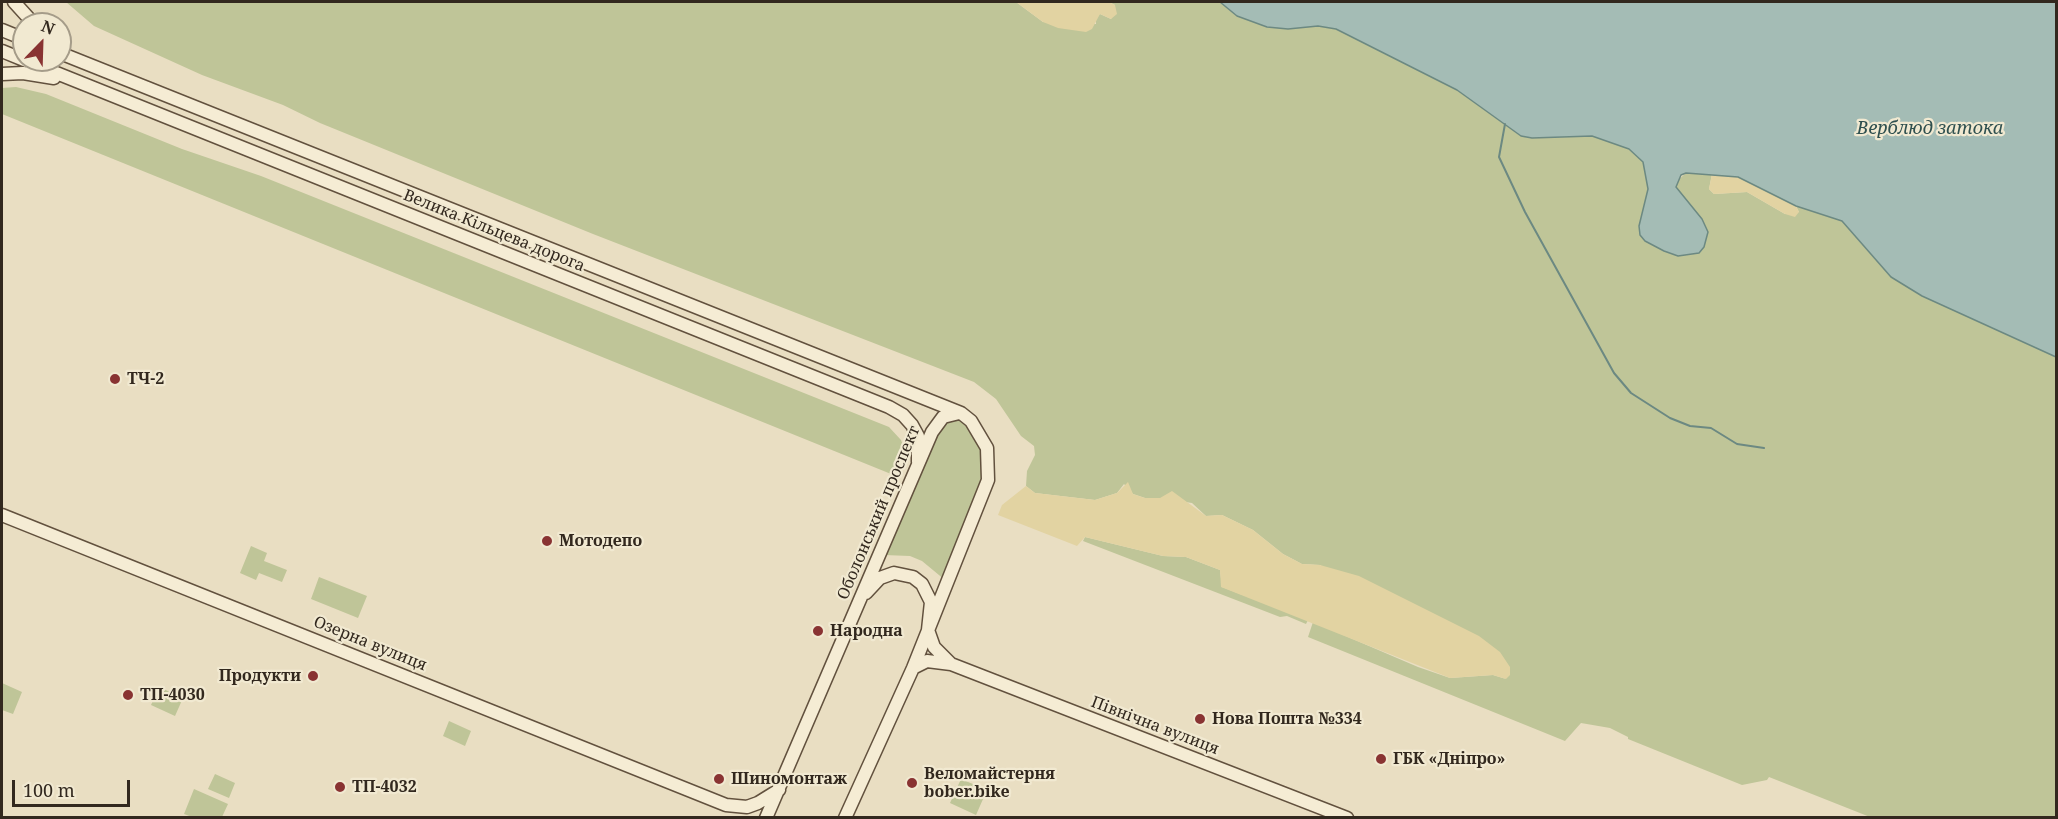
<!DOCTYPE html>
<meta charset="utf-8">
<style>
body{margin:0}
#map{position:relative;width:2058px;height:819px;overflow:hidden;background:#e9dec2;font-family:"Noto Serif",serif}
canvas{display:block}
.frame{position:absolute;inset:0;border:3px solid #32281e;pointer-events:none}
.north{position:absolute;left:12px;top:12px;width:60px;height:60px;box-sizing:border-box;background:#f1e9d1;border:2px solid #a59c89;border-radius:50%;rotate:23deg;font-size:16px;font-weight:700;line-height:24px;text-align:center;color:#32281e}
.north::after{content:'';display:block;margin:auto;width:21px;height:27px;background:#893332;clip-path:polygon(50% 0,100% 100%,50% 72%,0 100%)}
.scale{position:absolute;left:12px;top:780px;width:118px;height:27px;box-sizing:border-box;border:3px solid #32281e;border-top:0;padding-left:8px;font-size:18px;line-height:21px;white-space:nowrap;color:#32281e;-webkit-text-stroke:4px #f1e9d1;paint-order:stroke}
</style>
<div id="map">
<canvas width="2058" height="819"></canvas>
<div class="frame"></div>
<div class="north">N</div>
<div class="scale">100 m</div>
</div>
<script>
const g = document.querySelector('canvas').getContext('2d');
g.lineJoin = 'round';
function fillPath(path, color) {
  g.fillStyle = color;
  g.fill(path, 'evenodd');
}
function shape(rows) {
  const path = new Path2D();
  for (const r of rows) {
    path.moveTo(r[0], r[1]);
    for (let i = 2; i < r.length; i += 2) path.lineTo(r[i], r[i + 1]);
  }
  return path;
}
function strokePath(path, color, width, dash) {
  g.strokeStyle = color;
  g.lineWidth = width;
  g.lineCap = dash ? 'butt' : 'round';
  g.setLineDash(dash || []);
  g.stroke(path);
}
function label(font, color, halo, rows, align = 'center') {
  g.font = font + ' "Noto Serif",serif';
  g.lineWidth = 4.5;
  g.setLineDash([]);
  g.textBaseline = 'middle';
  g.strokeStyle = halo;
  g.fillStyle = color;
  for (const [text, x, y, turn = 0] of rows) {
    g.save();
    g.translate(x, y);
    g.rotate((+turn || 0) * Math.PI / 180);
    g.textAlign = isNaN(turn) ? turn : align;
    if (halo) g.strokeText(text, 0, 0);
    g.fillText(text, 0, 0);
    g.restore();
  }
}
fillPath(shape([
 [66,2,1016,2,1043,22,1096,24,1096,16,1100,14,1111,19,1115,5,1109,2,1220,2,1237,16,1267,27,1288,29,1318,26,1336,29,1457,90,1521,136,1532,138,1592,136,1610,141,1629,149,1643,162,1676,182,1686,173,1712,174,1709,189,1714,194,1747,192,1785,214,1799,212,1796,206,1842,221,1891,277,1922,296,2056,357,2056,817,1870,817,1769,777,1767,780,1742,785,1628,739,1628,737,1610,728,1581,723,1565,741,1308,637,1313,622,1418,667,1450,678,1493,675,1506,679,1320,565,1302,564,1283,554,1253,530,1222,515,1206,516,1192,503,1160,498,1145,498,1133,494,1124,484,1117,493,1095,500,1035,493,1026,486,1027,471,1035,455,1034,446,1021,436,996,399,974,382,593,234,320,123,283,105,202,75,94,26],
 [16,87,46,94,182,149,261,176,889,427,901,440,904,448,896,476,2,114,2,88],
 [954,418,962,421,977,439,983,460,983,470,981,482,945,580,922,561,910,556,884,555,904,515,940,424],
 [1085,537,1163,556,1186,557,1220,570,1222,587,1308,620,1306,624,1287,616,1280,617,1083,541],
 [251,546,267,553,264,561,287,570,282,582,259,573,256,580,240,573],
 [319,577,367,596,358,618,311,599],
 [2,683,22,692,13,714,2,710],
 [159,687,183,698,175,716,151,705],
 [449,721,471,731,465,746,443,736],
 [215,774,235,783,229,798,208,789],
 [961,779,987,790,976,815,950,803],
 [194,789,228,804,222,817,192,817,184,814]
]), '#bfc598');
fillPath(shape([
 [1016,2,1109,2,1115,5,1117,14,1111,19,1100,14,1092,29,1086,32,1058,28,1043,22],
 [1712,174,1738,177,1796,206,1799,212,1795,217,1785,214,1747,192,1714,194,1709,189],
 [1128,482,1133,494,1145,498,1160,498,1172,491,1206,516,1222,515,1253,530,1283,554,1302,564,1320,565,1359,576,1479,636,1500,652,1510,667,1510,675,1506,679,1493,675,1450,678,1221,587,1220,570,1186,557,1163,556,1085,537,1077,546,998,515,1002,505,1026,486,1035,493,1095,500,1117,493]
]), '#e2d3a2');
const water = shape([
 [1220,2,2056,2,2056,357,1922,296,1891,277,1842,221,1796,206,1738,177,1686,173,1681,175,1676,187,1702,219,1708,232,1704,247,1699,253,1678,256,1664,251,1645,241,1640,235,1639,226,1648,189,1643,162,1629,149,1592,136,1532,138,1521,136,1457,90,1336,29,1318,26,1288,29,1267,27,1237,16,1220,2]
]);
fillPath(water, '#a4bcb5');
strokePath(water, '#6c8982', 1.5);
strokePath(shape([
 [1505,124,1499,157,1525,212,1614,373,1631,393,1670,418,1690,426,1711,428,1737,444,1764,448]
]), '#6c8982', 2);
const secondary = shape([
 [14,2,34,24],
 [2,30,24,39],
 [2,51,24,60],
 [60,53,961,413,971,421,987,448,988,480,913,668,845,818],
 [24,60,889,407,903,415,912,425,918,436,918,462],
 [2,74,23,73,54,78],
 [2,515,726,805,747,807,758,803,779,790],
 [866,593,880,578,894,573,913,577,922,584,931,602,928,630,934,647,951,664],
 [913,668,927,661,951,664,1347,818],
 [766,818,932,432,943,417,959,413]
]);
strokePath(secondary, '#62513e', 15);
strokePath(secondary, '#f5ecd4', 12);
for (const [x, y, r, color] of [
 [115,379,6,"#893332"],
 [547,541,6,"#893332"],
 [818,631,6,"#893332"],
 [313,676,6,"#893332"],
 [128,695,6,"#893332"],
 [1200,719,6,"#893332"],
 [1381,759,6,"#893332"],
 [719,779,6,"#893332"],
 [912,783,6,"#893332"],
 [340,787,6,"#893332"]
]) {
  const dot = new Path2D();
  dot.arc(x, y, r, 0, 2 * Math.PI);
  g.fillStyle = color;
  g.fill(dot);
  strokePath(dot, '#f1e9d1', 2);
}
label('16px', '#32281e', '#f1e9d1', [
 ["Велика Кільцева дорога",494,231,22],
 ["Оболонський проспект",879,513,-67],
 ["Озерна вулиця",370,644,22],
 ["Північна вулиця",1155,726,21]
]);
label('bold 16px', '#32281e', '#f1e9d1', [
 ["ТЧ-2",127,379],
 ["Мотодепо",559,541],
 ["Народна",830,631],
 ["Продукти",301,676,"right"],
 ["ТП-4030",140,695],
 ["Нова Пошта №334",1212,719],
 ["ГБК «Дніпро»",1393,759],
 ["Веломайстерня",924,774],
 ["bober.bike",924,792],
 ["Шиномонтаж",731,779],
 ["ТП-4032",352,787]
], 'left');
label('italic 18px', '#2f504f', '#f1e9d1', [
 ["Верблюд затока",1930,129]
]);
</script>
